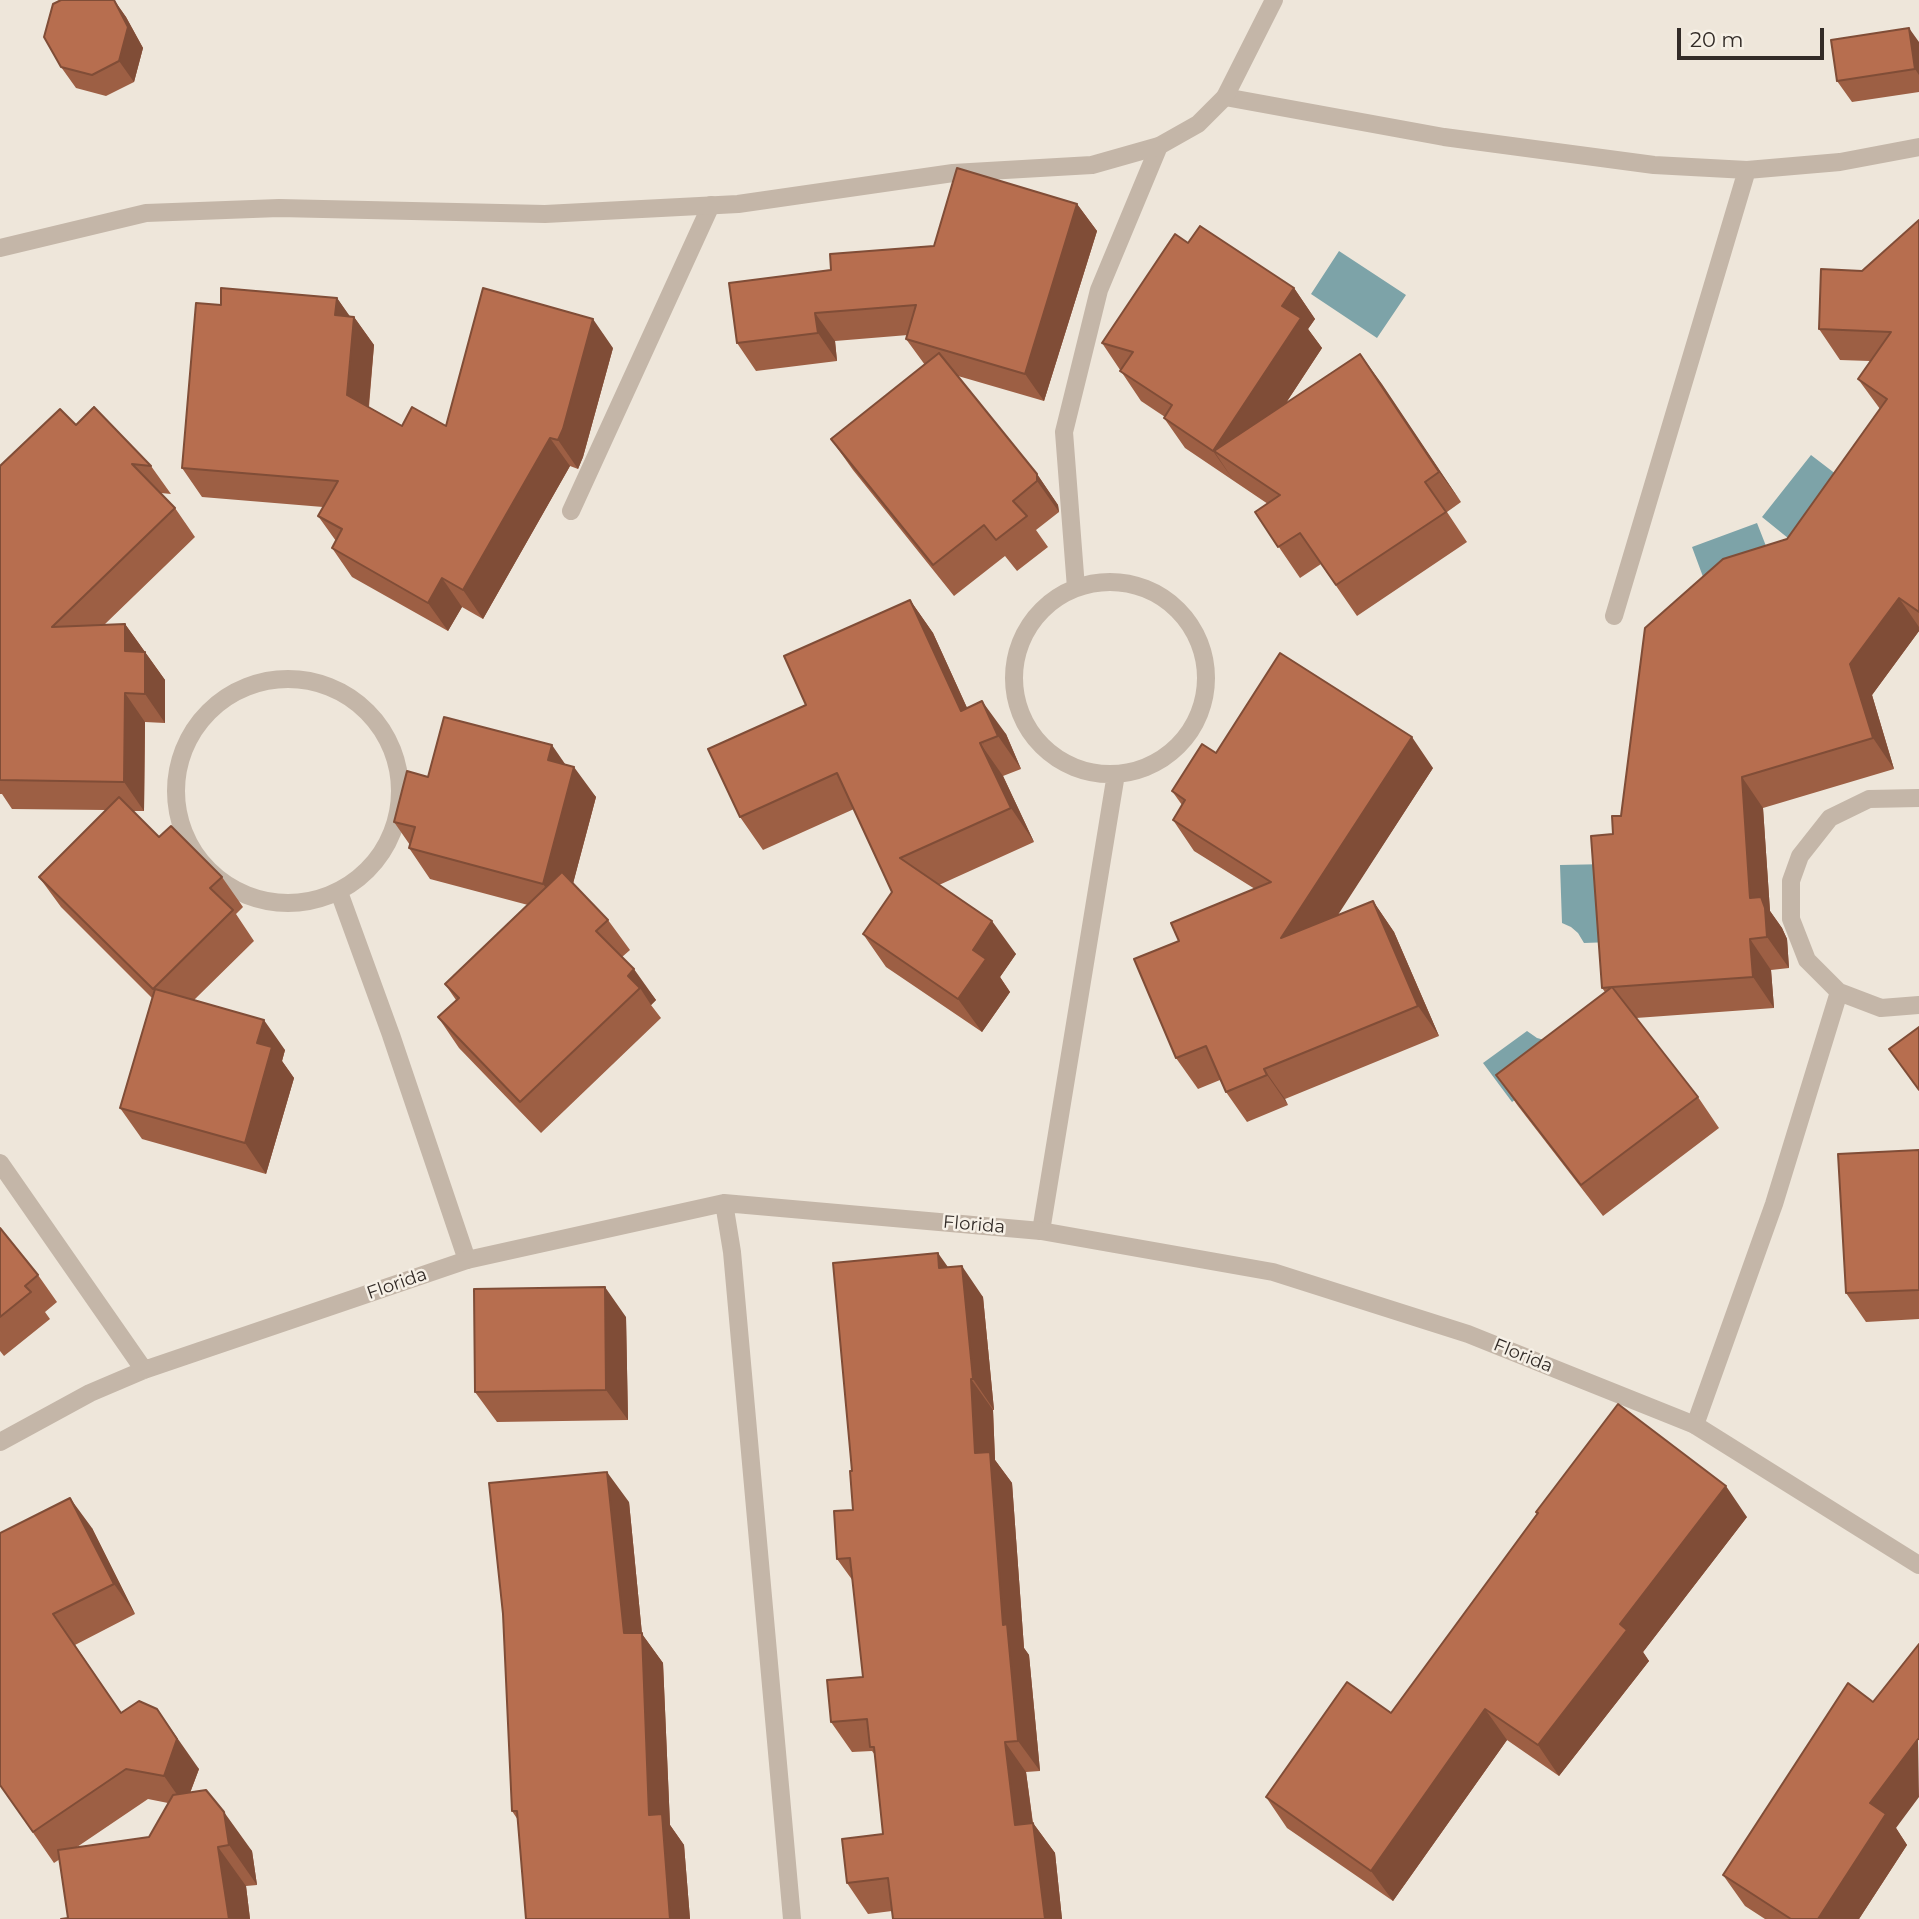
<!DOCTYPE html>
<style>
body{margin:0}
#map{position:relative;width:1919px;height:1919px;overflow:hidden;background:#eee6da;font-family:Montserrat,sans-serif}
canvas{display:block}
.scale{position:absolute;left:1677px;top:28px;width:147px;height:32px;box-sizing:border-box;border:4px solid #322b27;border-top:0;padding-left:9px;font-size:21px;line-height:24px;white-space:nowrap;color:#322b27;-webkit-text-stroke:5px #f6f0e6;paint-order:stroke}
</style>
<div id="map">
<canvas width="1919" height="1919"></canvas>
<div class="scale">20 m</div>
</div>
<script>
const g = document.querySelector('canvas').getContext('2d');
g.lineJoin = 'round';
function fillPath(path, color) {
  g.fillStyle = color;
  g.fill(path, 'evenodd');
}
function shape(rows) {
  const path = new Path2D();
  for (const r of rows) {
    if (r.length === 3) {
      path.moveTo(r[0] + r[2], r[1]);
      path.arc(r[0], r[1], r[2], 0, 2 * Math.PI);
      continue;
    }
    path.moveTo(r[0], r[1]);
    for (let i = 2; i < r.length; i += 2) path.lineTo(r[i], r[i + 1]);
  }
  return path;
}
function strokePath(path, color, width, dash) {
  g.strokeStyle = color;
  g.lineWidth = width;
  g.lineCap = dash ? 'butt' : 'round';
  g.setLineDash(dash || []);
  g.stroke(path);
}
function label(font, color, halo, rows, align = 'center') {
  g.font = font + ' Montserrat,sans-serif';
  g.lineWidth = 5;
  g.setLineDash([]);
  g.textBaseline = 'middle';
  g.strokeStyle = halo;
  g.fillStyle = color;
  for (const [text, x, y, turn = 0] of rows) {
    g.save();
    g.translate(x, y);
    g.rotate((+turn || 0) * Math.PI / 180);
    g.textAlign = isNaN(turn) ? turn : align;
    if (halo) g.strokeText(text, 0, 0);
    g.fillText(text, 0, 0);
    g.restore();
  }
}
fillPath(shape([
 [1339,251,1406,295,1377,338,1311,294],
 [1811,455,1854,488,1804,551,1762,517],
 [1757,523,1775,569,1709,593,1692,547],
 [1609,864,1612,942,1584,943,1578,933,1571,927,1562,923,1560,865],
 [1527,1031,1537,1038,1548,1041,1575,1055,1512,1102,1483,1063]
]), '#7da3a8');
strokePath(shape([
 [1225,97,1444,137,1654,165,1747,170,1840,162,1919,147],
 [571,511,711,205],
 [1110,678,96],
 [1076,588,1064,432,1099,290,1159,146],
 [1614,616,1747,170],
 [288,791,112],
 [1919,798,1869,799,1830,818,1800,856,1791,881,1791,919,1807,960,1839,992,1881,1008,1919,1005],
 [339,892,391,1035,467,1260],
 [1041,1231,1116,774],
 [1695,1425,1774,1204,1839,992]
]), '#c4b6a8', 18);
strokePath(shape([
 [0,248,146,213,279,208,545,214,738,204,953,173,1092,165,1159,146,1198,124,1225,97,1274,0],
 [0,1163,144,1370],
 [724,1203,732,1252,792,1919],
 [0,1442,90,1393,144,1370,467,1260,724,1203,1041,1231,1273,1272,1468,1334,1695,1425,1919,1565]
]), '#c4b6a8', 18);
fillPath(shape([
 [114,0,126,17,143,48,134,82,106,96,76,88,61,67],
 [1919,42,1919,92,1852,102,1837,81],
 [1077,204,1097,231,1044,401,958,376,1037,474,1058,505,1059,512,1036,530,1048,547,1017,571,1005,556,954,596,853,470,831,439,925,365,906,339,908,335,835,341,837,361,756,371,737,343,831,270,934,246],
 [1919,220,1919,631,1872,695,1894,769,1763,808,1770,911,1782,928,1787,939,1789,968,1771,970,1774,1008,1636,1018,1698,1097,1719,1128,1603,1216,1518,1106,1496,1075,1605,992,1602,988,1613,834,1621,816,1880,409,1858,379,1870,361,1840,360,1819,329,1862,271],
 [1188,243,1294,288,1315,319,1308,329,1322,348,1286,403,1360,354,1461,502,1447,512,1467,542,1357,616,1321,564,1300,578,1255,512,1268,504,1185,448,1164,418,1165,417,1141,401,1102,343],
 [337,298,349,316,354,317,374,345,369,407,402,426,446,426,613,348,583,457,578,469,570,466,483,619,462,607,448,631,352,577,332,548,336,541,318,516,323,507,202,497,182,468,221,305],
 [76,425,151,466,171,494,161,493,175,508,195,537,104,625,125,624,165,680,165,723,145,722,144,811,133,811,159,837,222,877,243,907,236,914,254,941,194,1000,285,1050,282,1061,294,1078,266,1174,142,1139,120,1108,152,998,61,907,39,877,106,810,12,809,2,794,0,794,0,466],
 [910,600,933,633,967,708,1006,734,1021,769,1003,776,1034,842,939,885,1016,954,1000,977,1010,992,982,1032,886,967,863,934,892,892,854,809,763,850,740,817,806,705],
 [1216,753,1433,768,1337,915,1373,901,1394,932,1439,1036,1285,1099,1288,1105,1247,1122,1226,1092,1220,1080,1198,1089,1176,1058,1179,941,1255,889,1194,851,1173,820,1182,805,1172,791],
 [565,764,596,797,573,883,608,920,630,950,622,957,656,1000,651,1005,661,1018,541,1133,459,1048,438,1017,456,1000,445,984,528,905,430,879,409,848,410,845,394,822,428,777],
 [1919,1150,1919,1319,1866,1322,1846,1293],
 [0,1228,38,1275,57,1302,45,1312,50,1319,4,1356,0,1351],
 [948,1267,983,1297,994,1410,993,1410,995,1460,1012,1483,1024,1648,1029,1655,1040,1771,1026,1772,1033,1823,1055,1853,1062,1919,893,1919,892,1911,868,1914,847,1883,883,1834,875,1755,872,1751,852,1752,831,1722,863,1677,853,1581,837,1559,853,1510,852,1471],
 [626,1317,628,1420,497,1422,475,1392],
 [629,1502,642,1634,663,1663,670,1825,684,1845,690,1919,526,1919,518,1820,512,1811],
 [1536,1512,1747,1517,1643,1652,1649,1661,1559,1776,1507,1740,1393,1901,1287,1828,1266,1797,1391,1713,1537,1514],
 [92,1528,135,1614,75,1645,121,1713,199,1769,190,1793,252,1851,257,1885,246,1886,250,1919,61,1919,68,1918,60,1859,54,1863,0,1785,0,1533],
 [148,1799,168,1803,149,1837,77,1847],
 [1896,1828,1907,1845,1859,1919,1765,1919,1745,1906,1723,1875]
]), '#9d5f44');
fillPath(shape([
 [114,0,126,17,143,48,134,82,119,61],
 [1909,28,1919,42,1919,75,1915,69],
 [1077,204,1097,231,1044,401,1025,374],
 [1294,288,1315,319,1308,329,1322,348,1242,470,1214,451,1234,481,1213,451,1282,306],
 [337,298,354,322,354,317,374,345,367,423,347,395,335,315],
 [815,313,835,341,837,361,818,333],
 [593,319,613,348,583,457,578,469,558,440],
 [1360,354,1382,384,1461,502,1439,472],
 [550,438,570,466,483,619,463,590],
 [1037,474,1058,505,1059,512,1037,481],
 [442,578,462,607,448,631,428,603],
 [1899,598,1919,627,1919,631,1872,695,1894,769,1873,738,1850,664],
 [910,600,933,633,984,745,961,711],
 [125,624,165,680,165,723,145,694,125,651],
 [125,693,145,722,144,811,124,782],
 [982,701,1006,734,1021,769,998,736],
 [1412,737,1433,768,1303,969,1281,938],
 [980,743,1003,776,1034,842,1011,808],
 [552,745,572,774,574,767,596,797,565,914,543,884,548,760],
 [1742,777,1763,808,1770,911,1782,928,1787,939,1789,968,1767,937,1750,898],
 [1373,901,1394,932,1439,1036,1418,1006],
 [992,921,1016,954,1000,977,1010,992,982,1032,958,999,973,950],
 [1750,939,1771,970,1774,1008,1753,977],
 [634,969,656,1000,651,1005,640,988,628,976],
 [264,1020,285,1050,282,1061,294,1078,266,1174,245,1143,257,1043],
 [1264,1069,1285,1099,1288,1105,1267,1075],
 [938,1253,960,1284,939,1268],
 [962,1266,983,1297,994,1410,973,1379],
 [605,1287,626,1317,628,1420,606,1390],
 [971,1379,993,1410,995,1460,1012,1483,1024,1648,1029,1655,1040,1771,1018,1741,1003,1625,975,1453],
 [607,1472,629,1502,642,1634,663,1663,670,1825,684,1845,690,1919,670,1919,649,1815,624,1633],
 [1726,1486,1747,1517,1643,1652,1649,1661,1559,1776,1538,1745,1620,1624],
 [70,1498,92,1528,135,1614,114,1584],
 [157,1709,199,1769,185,1806,164,1776],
 [1485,1709,1507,1740,1393,1901,1371,1871],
 [1918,1739,1919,1797,1896,1828,1907,1845,1859,1919,1818,1919,1870,1803],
 [1005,1742,1026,1772,1037,1856,1015,1825],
 [224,1812,252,1851,257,1885,229,1845],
 [1033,1823,1055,1853,1062,1919,1045,1919],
 [218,1847,246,1886,250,1919,229,1919]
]), '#804d37');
const building = shape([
 [61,0,114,0,128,27,119,61,92,75,61,67,44,37,53,4,61,0],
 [1909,28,1915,69,1837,81,1831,40,1909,28],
 [957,168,1077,204,1025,374,906,339,916,305,815,313,818,333,737,343,729,283,831,270,830,254,934,246,957,168],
 [1919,220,1919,612,1899,598,1850,664,1873,738,1742,777,1750,898,1761,897,1765,908,1767,937,1750,939,1753,977,1612,987,1698,1097,1581,1185,1496,1075,1612,987,1602,988,1591,836,1613,834,1612,816,1621,816,1645,628,1723,559,1787,539,1887,399,1858,379,1891,332,1819,329,1821,269,1862,271,1919,220],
 [1200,226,1294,288,1282,306,1301,318,1213,451,1164,418,1172,405,1120,371,1133,352,1102,343,1175,234,1188,243,1200,226],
 [221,288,337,298,335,315,354,317,347,395,402,426,412,407,446,426,483,288,593,319,563,429,558,440,550,438,463,590,442,578,428,603,332,548,342,529,318,516,338,481,182,468,196,303,221,305,221,288],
 [939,353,1037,474,1037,481,1013,501,1027,516,996,540,984,525,933,565,831,439,939,353],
 [1360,354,1439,472,1425,482,1446,512,1336,585,1300,533,1278,547,1255,512,1280,495,1214,451,1360,354],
 [94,407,151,466,132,464,175,508,52,627,125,624,125,651,145,652,145,694,125,693,124,782,0,780,0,466,60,409,76,425,94,407],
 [910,600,961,711,982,701,998,736,980,743,1011,808,900,858,992,921,973,950,986,959,958,999,863,934,892,892,837,773,740,817,708,749,806,705,784,656,910,600],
 [1280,653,1412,737,1281,938,1373,901,1418,1006,1264,1069,1267,1075,1226,1092,1206,1046,1176,1058,1134,959,1179,941,1171,923,1271,882,1173,820,1185,800,1172,791,1202,744,1216,753,1280,653],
 [444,717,552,745,548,760,574,767,543,884,409,848,415,827,394,822,407,771,428,777,444,717],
 [119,797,159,837,171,826,222,877,210,888,233,910,153,989,39,877,119,797],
 [562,872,608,920,596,931,634,969,628,976,640,988,520,1102,438,1017,459,998,445,984,562,872],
 [155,989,264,1020,257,1043,272,1047,245,1143,120,1108,155,989],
 [1919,1027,1919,1090,1889,1049,1919,1027],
 [1919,1150,1919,1290,1846,1293,1838,1154,1919,1150],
 [0,1228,38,1275,25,1286,31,1292,0,1317,0,1228],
 [938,1253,939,1268,962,1266,973,1379,971,1379,975,1453,990,1452,1003,1625,1007,1624,1018,1741,1005,1742,1015,1825,1033,1823,1045,1919,893,1919,888,1878,847,1883,842,1839,883,1834,874,1747,870,1747,867,1719,831,1722,827,1680,863,1677,850,1558,837,1559,834,1511,853,1510,850,1471,852,1471,833,1263,938,1253],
 [605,1287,606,1390,475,1392,474,1289,605,1287],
 [1618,1404,1726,1486,1620,1624,1627,1630,1538,1745,1485,1709,1371,1871,1266,1797,1347,1682,1391,1713,1538,1513,1536,1512,1618,1404],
 [607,1472,624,1633,642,1633,649,1815,662,1814,670,1919,526,1919,517,1811,512,1811,503,1614,489,1483,607,1472],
 [70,1498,114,1584,53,1614,121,1713,139,1701,157,1709,177,1739,164,1776,126,1769,33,1832,0,1785,0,1533,70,1498],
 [1919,1644,1919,1739,1918,1739,1870,1803,1886,1814,1818,1919,1791,1919,1723,1875,1848,1683,1873,1702,1919,1644],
 [206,1790,224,1812,229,1845,218,1847,229,1919,61,1919,68,1918,58,1850,149,1837,173,1795,206,1790]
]);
fillPath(building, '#b76e4f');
strokePath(building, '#804d37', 2);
label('18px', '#322b27', '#f6f0e6', [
 ["Florida",974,1225,5],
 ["Florida",397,1284,-19],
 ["Florida",1523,1356,22]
]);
</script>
